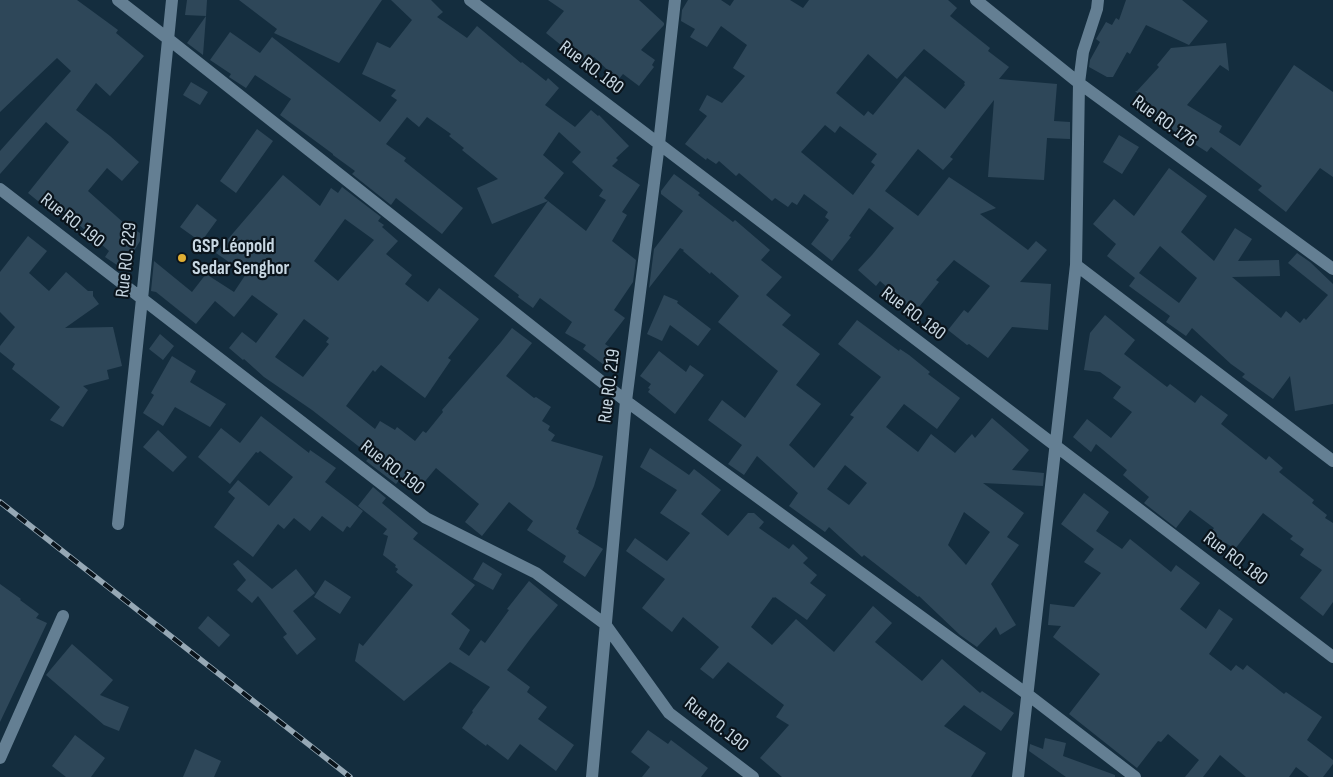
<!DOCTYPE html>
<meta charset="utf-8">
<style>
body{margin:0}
canvas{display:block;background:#142d3e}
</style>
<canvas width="1333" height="777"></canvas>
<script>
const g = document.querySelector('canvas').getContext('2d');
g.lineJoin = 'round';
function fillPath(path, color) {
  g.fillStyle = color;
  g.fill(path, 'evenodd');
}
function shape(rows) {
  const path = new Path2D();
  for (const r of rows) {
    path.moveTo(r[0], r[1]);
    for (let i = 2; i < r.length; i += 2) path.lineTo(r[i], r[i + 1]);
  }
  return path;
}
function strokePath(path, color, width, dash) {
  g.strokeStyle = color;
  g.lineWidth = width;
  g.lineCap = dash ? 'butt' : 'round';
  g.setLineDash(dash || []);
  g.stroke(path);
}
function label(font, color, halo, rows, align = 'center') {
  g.font = font + ' "Sofia Sans Condensed",sans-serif';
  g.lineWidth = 4.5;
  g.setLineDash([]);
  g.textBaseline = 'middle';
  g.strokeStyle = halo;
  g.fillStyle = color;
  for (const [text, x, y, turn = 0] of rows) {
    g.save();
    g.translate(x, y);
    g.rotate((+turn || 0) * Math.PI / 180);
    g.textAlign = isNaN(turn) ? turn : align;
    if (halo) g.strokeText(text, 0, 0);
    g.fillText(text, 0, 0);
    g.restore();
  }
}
fillPath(shape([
 [0,0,77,0,118,30,116,33,144,56,110,96,96,83,76,110,110,136,139,162,122,181,107,168,88,191,125,224,140,233,140,241,123,269,105,257,109,251,54,203,49,210,28,193,69,142,46,122,0,174,0,151,71,71,57,58,0,112],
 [187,0,207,0,206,16,185,15],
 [239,0,382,0,339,63,274,33,277,29],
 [391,0,431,0,443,12,437,17,467,38,477,26,521,63,522,62,546,81,548,78,559,88,545,105,575,127,591,110,598,116,599,115,629,146,616,158,618,160,612,166,640,185,622,212,627,215,612,241,636,260,633,282,614,310,625,318,605,344,618,353,608,368,583,349,586,345,565,333,572,322,540,298,533,308,518,297,519,295,494,276,548,201,586,231,606,200,599,196,603,190,572,162,581,152,559,132,543,155,564,173,544,198,548,201,492,224,477,188,498,179,462,150,464,148,449,136,451,134,427,117,419,127,407,117,386,144,406,158,404,161,463,208,442,234,396,198,391,205,352,174,355,171,333,155,333,154,280,115,291,99,255,75,246,88,229,77,231,74,210,60,230,32,260,53,272,37,380,122,397,100,391,96,396,90,362,74,377,42,390,48,412,20],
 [548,0,639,0,664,23,664,25,641,50,655,60,652,65,654,67,639,86,623,74,618,80,594,57,587,66,546,33,564,11],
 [688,0,721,0,730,6,734,0,790,0,803,8,809,0,948,0,957,8,950,16,990,48,988,51,1009,67,999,79,1057,84,1054,121,1070,122,1070,139,1047,138,1044,180,988,177,994,100,950,157,953,159,943,170,918,149,885,191,918,216,949,177,996,208,980,214,1028,250,1036,241,1047,250,1020,282,1051,284,1048,330,1012,327,988,358,969,344,967,345,948,330,964,310,968,313,990,286,954,260,936,280,939,282,915,312,902,302,903,301,880,281,876,286,858,270,872,255,894,228,869,208,849,236,851,237,832,261,811,244,829,220,825,217,828,212,804,194,797,205,792,202,788,207,775,198,772,201,739,173,736,176,719,161,716,164,707,158,706,160,685,144,707,116,699,110,707,95,722,103,745,76,733,68,747,45,721,26,707,47,690,37,695,29,681,21,682,10],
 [924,49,965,82,964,84,965,85,945,109,905,76,873,115,868,111,864,116,836,93,868,54,897,79],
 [825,125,835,133,840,126,877,154,871,162,875,165,853,195,801,152],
 [1126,0,1182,0,1208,21,1189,45,1146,25,1130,54,1127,52,1113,77,1107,77,1089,67,1090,60,1100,42,1096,39,1106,22,1112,25,1116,18,1119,20],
 [206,16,203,55,187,43],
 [1226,43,1229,71,1220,65,1187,105,1222,126,1219,132,1240,146,1294,65,1333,92,1333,177,1320,168,1286,212,1258,190,1262,186,1211,147,1207,152,1168,127,1150,112,1154,108,1135,91,1137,91,1159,67,1157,65,1171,48],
 [191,82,208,92,200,105,183,95],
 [257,129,273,141,236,193,220,181],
 [1119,135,1139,147,1122,174,1103,162],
 [1169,168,1207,196,1181,232,1214,261,1235,228,1252,239,1238,261,1279,260,1280,276,1232,277,1281,318,1286,311,1300,323,1304,318,1306,320,1328,295,1288,263,1297,253,1310,262,1333,284,1333,404,1295,411,1290,376,1273,399,1242,377,1245,374,1231,364,1192,328,1186,336,1166,322,1170,316,1129,286,1135,278,1107,256,1116,244,1093,224,1114,199,1134,216],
 [1160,246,1197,278,1179,303,1139,273],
 [674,174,700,193,698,195,733,222,735,220,770,250,761,260,782,277,766,295,791,315,782,325,820,354,796,385,821,404,789,445,814,468,854,417,850,415,881,377,838,344,857,320,899,351,900,349,909,355,930,372,928,374,960,398,937,429,904,404,886,427,918,452,931,434,955,453,972,434,975,438,992,418,1029,450,1012,470,1044,473,1043,486,983,483,1024,513,1007,537,1019,545,991,584,1016,625,1000,635,996,627,977,647,960,635,919,596,918,597,864,555,862,557,829,527,825,532,789,506,798,493,757,456,744,475,728,464,742,445,708,420,722,400,745,418,778,371,718,322,739,296,711,272,710,274,683,251,684,250,680,248,649,288,654,249,683,211,661,194,661,191],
 [845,465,867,483,849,505,827,489],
 [964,512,990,532,966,565,948,545],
 [283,175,320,206,331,188,338,193,342,187,381,217,378,221,384,225,382,227,398,241,386,254,412,275,405,284,428,302,439,288,479,319,448,358,451,360,425,398,381,365,375,372,373,370,346,406,375,429,380,421,395,430,397,427,415,441,423,431,426,433,443,412,442,410,501,342,512,328,532,343,506,376,534,398,536,397,551,407,542,421,550,426,548,430,555,435,551,441,603,456,594,486,576,529,579,531,578,533,603,549,585,577,563,562,566,556,527,530,533,521,509,502,482,536,465,522,479,504,436,468,417,491,401,478,396,484,366,461,371,456,312,410,264,377,244,359,243,360,229,348,242,332,256,343,278,314,252,295,234,317,215,301,196,324,156,292,151,291,154,261,192,292,206,274,234,292,246,274,216,253],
 [345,219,374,240,338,281,314,261],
 [304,319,329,338,326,342,329,344,303,377,275,357],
 [197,204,217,220,201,242,180,227],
 [28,236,47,251,29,273,49,291,66,272,88,291,93,291,93,296,99,304,65,328,113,327,122,366,107,370,109,379,83,386,88,390,63,427,50,420,60,407,12,369,15,364,0,352,0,346,15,327,0,312,0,272],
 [664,295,678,301,677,303,711,329,698,346,670,325,662,341,647,334],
 [1105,315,1135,340,1124,354,1167,387,1170,384,1195,403,1201,395,1228,415,1221,424,1266,460,1269,456,1283,468,1279,472,1314,500,1312,503,1327,515,1325,518,1333,523,1333,602,1323,616,1300,598,1322,570,1300,555,1304,549,1290,539,1293,536,1263,513,1235,549,1226,543,1222,548,1208,537,1214,528,1190,510,1176,528,1144,503,1149,497,1123,475,1127,470,1096,444,1091,452,1073,437,1087,419,1111,438,1132,412,1113,398,1121,387,1100,372,1084,370,1090,333],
 [160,334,174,346,163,360,149,349],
 [659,351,686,372,690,365,704,375,675,414,648,392,650,389,648,388,651,384,640,376],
 [172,356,196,371,190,382,226,404,210,427,175,407,163,426,143,413,154,395,151,393],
 [261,416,309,453,310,450,336,468,325,482,363,511,350,528,347,526,343,532,322,516,310,531,294,518,284,529,278,524,253,557,214,527,235,498,228,492,238,480,269,506,293,477,260,451,258,453,256,452,230,484,198,457,221,428,240,443],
 [158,430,187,457,173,472,143,447],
 [650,448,689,475,694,469,721,490,701,514,728,536,748,513,754,513,764,522,759,528,789,549,793,544,808,558,803,563,817,575,810,583,826,595,807,620,775,597,774,598,773,597,751,627,772,645,796,619,834,652,873,606,892,623,875,642,922,681,942,659,980,693,982,691,1014,713,1001,731,964,705,944,726,986,753,971,777,782,777,760,758,789,725,776,717,784,705,728,662,713,679,700,669,719,647,683,617,672,632,642,608,665,579,626,551,635,538,667,561,690,533,660,513,677,490,640,467],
 [373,487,386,498,382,503,418,533,413,539,475,585,451,614,470,630,459,649,469,656,481,640,485,643,509,610,507,609,529,581,558,605,531,638,507,670,530,687,527,692,547,707,538,719,574,745,556,771,520,744,508,760,487,744,486,746,462,728,473,712,472,711,490,687,450,662,404,701,355,661,359,643,363,646,413,585,396,572,398,569,395,567,396,565,383,555,388,536,383,534,387,529,358,506],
 [1084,493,1109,512,1096,531,1122,549,1130,539,1171,572,1176,565,1200,583,1180,609,1206,629,1219,609,1233,619,1209,654,1231,671,1236,665,1243,670,1247,665,1284,694,1286,692,1322,717,1307,740,1333,760,1333,764,1323,777,1309,777,1296,767,1289,777,1246,777,1220,755,1203,777,1185,777,1199,760,1168,734,1161,742,1158,741,1137,768,1069,714,1100,674,1053,637,1061,626,1048,625,1050,604,1074,607,1101,573,1084,562,1094,549,1061,524],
 [238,560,272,589,296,569,315,593,293,611,316,639,297,655,283,637,287,634,258,596,252,603,237,590,246,580,233,564],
 [483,562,502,574,493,590,473,579],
 [325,580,351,597,340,614,314,597],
 [0,584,21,599,20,600,39,614,36,618,47,623,0,722],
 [208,616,230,635,219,647,198,628],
 [72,644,113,680,100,695,129,707,119,731,104,725,46,675],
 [648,730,668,744,671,740,708,768,701,777,642,777,650,767,631,752],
 [75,735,105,758,91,777,66,777,52,766],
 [1045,738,1066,743,1063,756,1115,775,1115,777,1066,777,1029,751,1030,744,1043,749],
 [195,749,221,761,214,777,183,777]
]), '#2e4759');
strokePath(shape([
 [118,0,167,38,626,401,1027,694,1135,777],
 [470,0,1333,657],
 [976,0,1079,83,1333,269],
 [0,189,426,518,536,573,605,624,669,713,753,777],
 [1076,265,1333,461],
 [118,524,142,299,172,0],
 [0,758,63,616],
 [592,777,626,401,659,144,675,0],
 [1018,777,1076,265,1079,83,1083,52,1097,9,1098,0]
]), '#647f93', 12);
const rail = shape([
 [0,502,350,777]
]);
strokePath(rail, '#96a8b5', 5.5);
strokePath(rail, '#0a141c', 4, [11]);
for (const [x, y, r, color] of [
 [182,258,5,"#e1af34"]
]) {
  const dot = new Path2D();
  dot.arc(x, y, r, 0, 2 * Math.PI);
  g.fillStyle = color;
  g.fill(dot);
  strokePath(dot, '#0a141c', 2);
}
label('19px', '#c8d7e2', '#0a141c', [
 ["Rue RO. 180",591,68,37],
 ["Rue RO. 176",1164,122,36],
 ["Rue RO. 190",72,221,38],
 ["Rue RO. 229",127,260,-84],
 ["Rue RO. 180",913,314,37],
 ["Rue RO. 219",610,386,-83],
 ["Rue RO. 190",392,468,38],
 ["Rue RO. 180",1235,559,37],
 ["Rue RO. 190",716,725,38]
]);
label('bold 19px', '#c8d7e2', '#0a141c', [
 ["GSP Léopold",192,247],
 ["Sedar Senghor",192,269]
], 'left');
</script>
